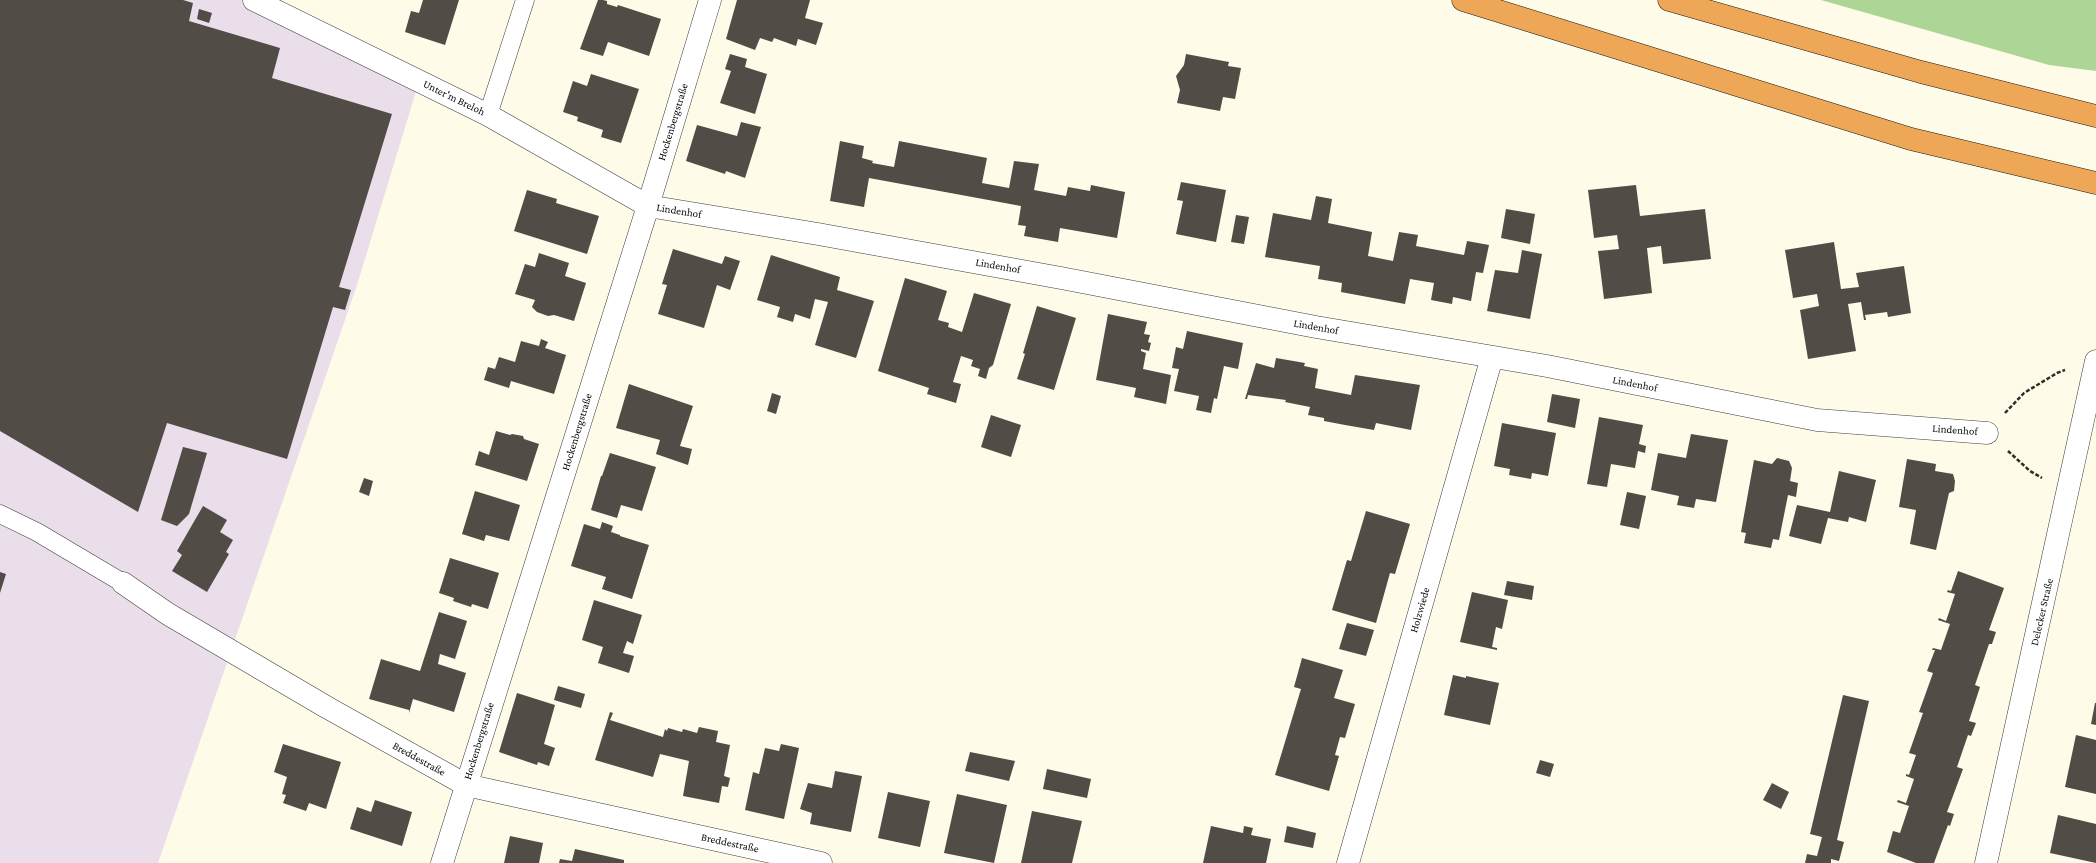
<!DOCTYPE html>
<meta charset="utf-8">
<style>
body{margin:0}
canvas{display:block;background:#fefbe8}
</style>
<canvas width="2096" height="863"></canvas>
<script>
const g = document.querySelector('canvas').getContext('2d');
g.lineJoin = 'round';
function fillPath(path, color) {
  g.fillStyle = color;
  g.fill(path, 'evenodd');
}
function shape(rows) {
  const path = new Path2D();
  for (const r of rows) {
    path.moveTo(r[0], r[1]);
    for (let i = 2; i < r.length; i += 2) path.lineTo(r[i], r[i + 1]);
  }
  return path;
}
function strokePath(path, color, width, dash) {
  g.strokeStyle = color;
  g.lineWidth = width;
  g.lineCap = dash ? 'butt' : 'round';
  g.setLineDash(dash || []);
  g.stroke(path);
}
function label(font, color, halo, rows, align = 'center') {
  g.font = font + ' "Crimson Pro",serif';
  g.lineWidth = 4;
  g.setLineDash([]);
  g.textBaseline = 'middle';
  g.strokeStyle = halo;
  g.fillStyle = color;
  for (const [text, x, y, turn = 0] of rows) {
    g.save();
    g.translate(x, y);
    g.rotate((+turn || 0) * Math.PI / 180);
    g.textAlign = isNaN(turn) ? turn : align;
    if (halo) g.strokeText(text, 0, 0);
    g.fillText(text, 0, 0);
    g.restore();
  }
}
fillPath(shape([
 [0,0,244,0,417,88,357,285,158,863,0,863]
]), '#e9dee9');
fillPath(shape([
 [1821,0,2096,0,2096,71,2049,65]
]), '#add595');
fillPath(shape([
 [0,0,183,0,193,3,189,21,280,48,272,78,392,114,339,287,351,290,345,310,333,307,287,459,167,423,138,512,0,431],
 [423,0,459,0,445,45,405,32,411,11,419,13],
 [598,0,603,0,607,1,607,4,617,7,618,5,661,19,649,56,608,42,603,56,580,49],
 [737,0,810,0,805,18,823,23,816,45,798,39,796,46,774,38,772,42,760,38,755,50,726,39],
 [199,9,212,13,209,23,197,19],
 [730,54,747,59,745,67,767,74,755,114,720,103,731,71,725,69],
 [1186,54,1229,62,1228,66,1241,68,1235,99,1223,97,1220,111,1177,103,1180,90,1176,76,1184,65],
 [591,74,639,89,621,143,601,137,603,130,577,121,578,117,563,112,573,81,587,86],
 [741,122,761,127,745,178,726,171,725,174,686,161,697,125,737,136],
 [840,141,864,146,862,158,873,161,872,163,894,167,899,141,987,158,982,183,1009,188,1014,161,1039,164,1034,190,1066,196,1068,187,1090,191,1091,185,1125,192,1117,238,1060,228,1058,242,1024,236,1026,226,1018,225,1021,206,869,178,864,207,830,201],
 [1181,182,1226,190,1216,242,1176,234,1183,201,1177,200],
 [1636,185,1640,216,1705,209,1711,259,1663,264,1661,246,1647,248,1652,293,1604,299,1598,251,1619,249,1617,235,1594,238,1588,190],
 [527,190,557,199,556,203,599,216,587,254,514,231],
 [1316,196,1332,199,1328,223,1372,232,1368,256,1393,261,1399,232,1418,235,1416,246,1464,255,1467,241,1489,245,1483,273,1476,272,1471,301,1453,297,1452,304,1431,300,1434,283,1410,279,1405,304,1341,292,1342,283,1318,279,1320,266,1265,257,1273,213,1311,220],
 [1506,209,1535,214,1530,244,1501,238],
 [1236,215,1249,217,1244,244,1231,242],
 [1834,242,1841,289,1859,287,1856,273,1904,266,1911,313,1888,317,1887,312,1865,315,1866,320,1864,320,1861,302,1848,304,1856,351,1808,359,1800,310,1819,306,1817,294,1793,298,1785,250],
 [673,249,722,264,725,256,740,261,730,290,717,285,704,328,658,314,667,285,662,284],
 [1522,250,1542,254,1530,319,1487,311,1495,270,1518,273],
 [539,253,569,263,565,276,586,283,574,321,554,315,548,316,537,312,532,307,535,300,515,294,525,264,535,267],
 [771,255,840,277,837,290,874,301,856,358,815,345,828,302,815,299,810,319,795,314,793,322,777,317,780,307,757,300],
 [905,278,947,291,938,320,949,323,948,327,962,332,974,293,1011,304,993,365,989,368,986,379,978,376,980,369,971,366,973,360,961,356,953,382,961,384,956,403,927,394,929,388,878,371],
 [1037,306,1076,318,1054,390,1017,379,1025,354,1023,353],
 [1108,314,1147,322,1144,334,1150,335,1148,342,1151,343,1149,351,1141,349,1141,351,1146,353,1143,369,1171,375,1166,404,1134,397,1136,388,1096,380],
 [1187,331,1243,343,1238,369,1224,366,1217,399,1214,398,1211,413,1196,410,1199,396,1174,391,1179,369,1172,368,1176,347,1183,349],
 [541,339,548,342,545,348,566,355,554,394,511,381,509,388,484,380,488,367,495,369,499,357,515,362,521,341,539,346],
 [1276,358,1305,363,1304,366,1318,369,1315,388,1351,395,1355,375,1420,385,1411,430,1376,423,1374,430,1345,425,1324,421,1324,418,1308,415,1310,407,1285,402,1286,400,1248,395,1247,399,1245,399,1256,363,1274,368],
 [629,384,693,406,680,446,692,449,688,465,656,454,660,440,616,428],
 [772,393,781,396,776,414,767,411],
 [1552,394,1580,399,1575,428,1547,422],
 [991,415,1021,425,1011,457,981,447],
 [1599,417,1643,425,1639,444,1646,446,1645,453,1638,451,1635,468,1611,464,1607,487,1587,484],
 [1502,423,1556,433,1548,476,1532,473,1531,479,1509,475,1510,469,1494,466],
 [496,431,510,435,512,434,523,436,524,439,539,444,527,481,475,465,479,451,489,455],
 [1691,434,1728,440,1716,502,1696,499,1694,508,1677,505,1679,496,1651,490,1658,453,1686,458],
 [183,447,207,453,189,514,177,526,161,520],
 [610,453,656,467,642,511,621,505,617,518,591,510,601,476,602,476],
 [1777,458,1789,461,1792,468,1790,481,1798,483,1796,497,1788,495,1779,540,1773,539,1771,548,1744,543,1746,533,1741,532,1754,460,1772,464],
 [1907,459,1936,464,1935,471,1953,474,1955,481,1954,491,1949,493,1936,550,1910,544,1916,510,1899,507],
 [1839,471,1876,480,1866,522,1849,517,1848,522,1828,518,1821,544,1789,536,1797,505,1830,512],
 [364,478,373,481,369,496,359,492],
 [475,491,520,505,509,541,486,535,484,541,462,534],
 [1627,492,1646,496,1639,529,1620,525],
 [203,506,227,520,220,532,233,540,226,552,229,554,207,592,172,571,182,555,177,551],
 [1366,511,1410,524,1395,574,1390,573,1376,623,1332,610,1347,560,1351,561],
 [602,522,613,526,611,532,620,535,620,536,649,545,632,599,602,589,606,577,571,566,584,524,600,529],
 [450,558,499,573,488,609,472,604,471,607,453,601,454,598,439,593],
 [1958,571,2004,588,1989,630,1996,632,1992,644,1989,644,1975,685,1980,687,1969,721,1976,723,1971,736,1968,735,1957,767,1963,769,1947,812,1954,814,1950,826,1948,825,1934,863,1916,863,1887,852,1893,831,1900,833,1909,806,1897,802,1898,800,1906,803,1914,779,1906,776,1906,774,1909,775,1916,755,1909,753,1923,713,1919,712,1933,673,1927,671,1935,650,1932,650,1933,648,1941,650,1950,624,1938,620,1939,618,1946,621,1955,594,1947,592,1948,590,1951,591],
 [0,572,6,574,0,593],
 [1507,581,1534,586,1532,600,1504,595],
 [1472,592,1508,600,1502,629,1496,627,1492,647,1497,648,1497,650,1460,642],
 [594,600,642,615,633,644,627,641,623,653,634,656,629,673,598,663,603,647,582,640],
 [439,612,467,621,455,659,440,654,438,664,466,673,454,712,413,699,409,713,409,710,369,699,381,659,420,671],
 [1347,623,1374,630,1366,656,1339,649],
 [1302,658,1343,670,1334,698,1355,704,1345,738,1340,737,1335,755,1339,756,1329,791,1275,775,1301,689,1294,687],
 [1453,675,1466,678,1466,676,1499,683,1490,725,1444,715],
 [558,686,585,694,581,708,554,700],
 [517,693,555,705,544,744,555,748,549,766,538,762,537,765,499,752],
 [1843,695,1869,701,1837,840,1844,842,1839,861,1831,859,1831,863,1805,863,1807,854,1817,856,1822,837,1810,834],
 [2095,703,2096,703,2096,725,2091,724],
 [610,712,613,713,610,720,663,737,665,729,667,731,668,728,682,732,683,729,697,733,699,727,718,731,716,742,730,745,724,776,730,778,728,787,722,786,719,803,683,796,689,761,660,754,653,777,595,760],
 [2076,735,2096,740,2096,794,2065,787],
 [283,744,341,762,326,809,309,803,306,811,283,803,286,795,282,794,287,777,274,772],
 [781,744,799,748,784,819,745,810,753,772,759,774,765,748,779,751],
 [970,752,1015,761,1009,781,965,771],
 [1540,760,1554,764,1550,777,1536,773],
 [1047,769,1091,779,1087,798,1043,789],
 [835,771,862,776,851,832,810,824,812,813,800,809,808,783,832,788],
 [1772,783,1789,792,1781,809,1763,800],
 [888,792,930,801,920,847,878,838],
 [957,794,1007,805,994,863,944,853],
 [375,800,412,812,402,846,350,829,357,807,371,812],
 [1032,811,1082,821,1072,863,1021,863],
 [2058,815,2096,824,2096,863,2050,853],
 [1211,826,1243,833,1244,826,1253,828,1251,835,1271,839,1266,863,1203,863],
 [1287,826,1316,833,1313,848,1284,842],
 [510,836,543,843,539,863,504,863],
 [575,849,624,860,624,863,559,863,560,859,572,861]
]), '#524c47');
const service = shape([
 [488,115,525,0],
 [0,514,37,532,123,583]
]);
const minor = shape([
 [254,0,488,115,648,206,818,234,1061,278,1316,327,1547,366,1817,420,1987,433],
 [123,583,168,614,328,708,466,785,821,863],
 [442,863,648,206,710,0],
 [1348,863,1492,357],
 [1986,863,2096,361]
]);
const motorway = shape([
 [1463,0,1911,139,2096,183],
 [1669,0,1921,72,2096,116]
]);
strokePath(service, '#3d3d3d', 19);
strokePath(minor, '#3d3d3d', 23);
strokePath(motorway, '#1b1b1b', 23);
strokePath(shape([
 [2005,413,2024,393,2057,373,2065,370],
 [2008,451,2030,471,2042,478]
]), '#2c2c2c', 2.5, [4, 2]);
strokePath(service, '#fff', 18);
strokePath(minor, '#fff', 22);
strokePath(motorway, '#eda757', 22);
label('11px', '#0a0a0a', '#fff', [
 ["Unter'm Breloh",454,98,26],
 ["Hockenbergstraße",673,122,-73],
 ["Lindenhof",679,211,9],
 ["Lindenhof",998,266,10],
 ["Lindenhof",1316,327,10],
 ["Lindenhof",1635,384,11],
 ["Lindenhof",1955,430,4],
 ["Hockenbergstraße",577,432,-73],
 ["Holzwiede",1420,610,-74],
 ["Delecker Straße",2042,612,-77],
 ["Hockenbergstraße",479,741,-73],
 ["Breddestraße",419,759,29],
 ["Breddestraße",730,843,12]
]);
</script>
